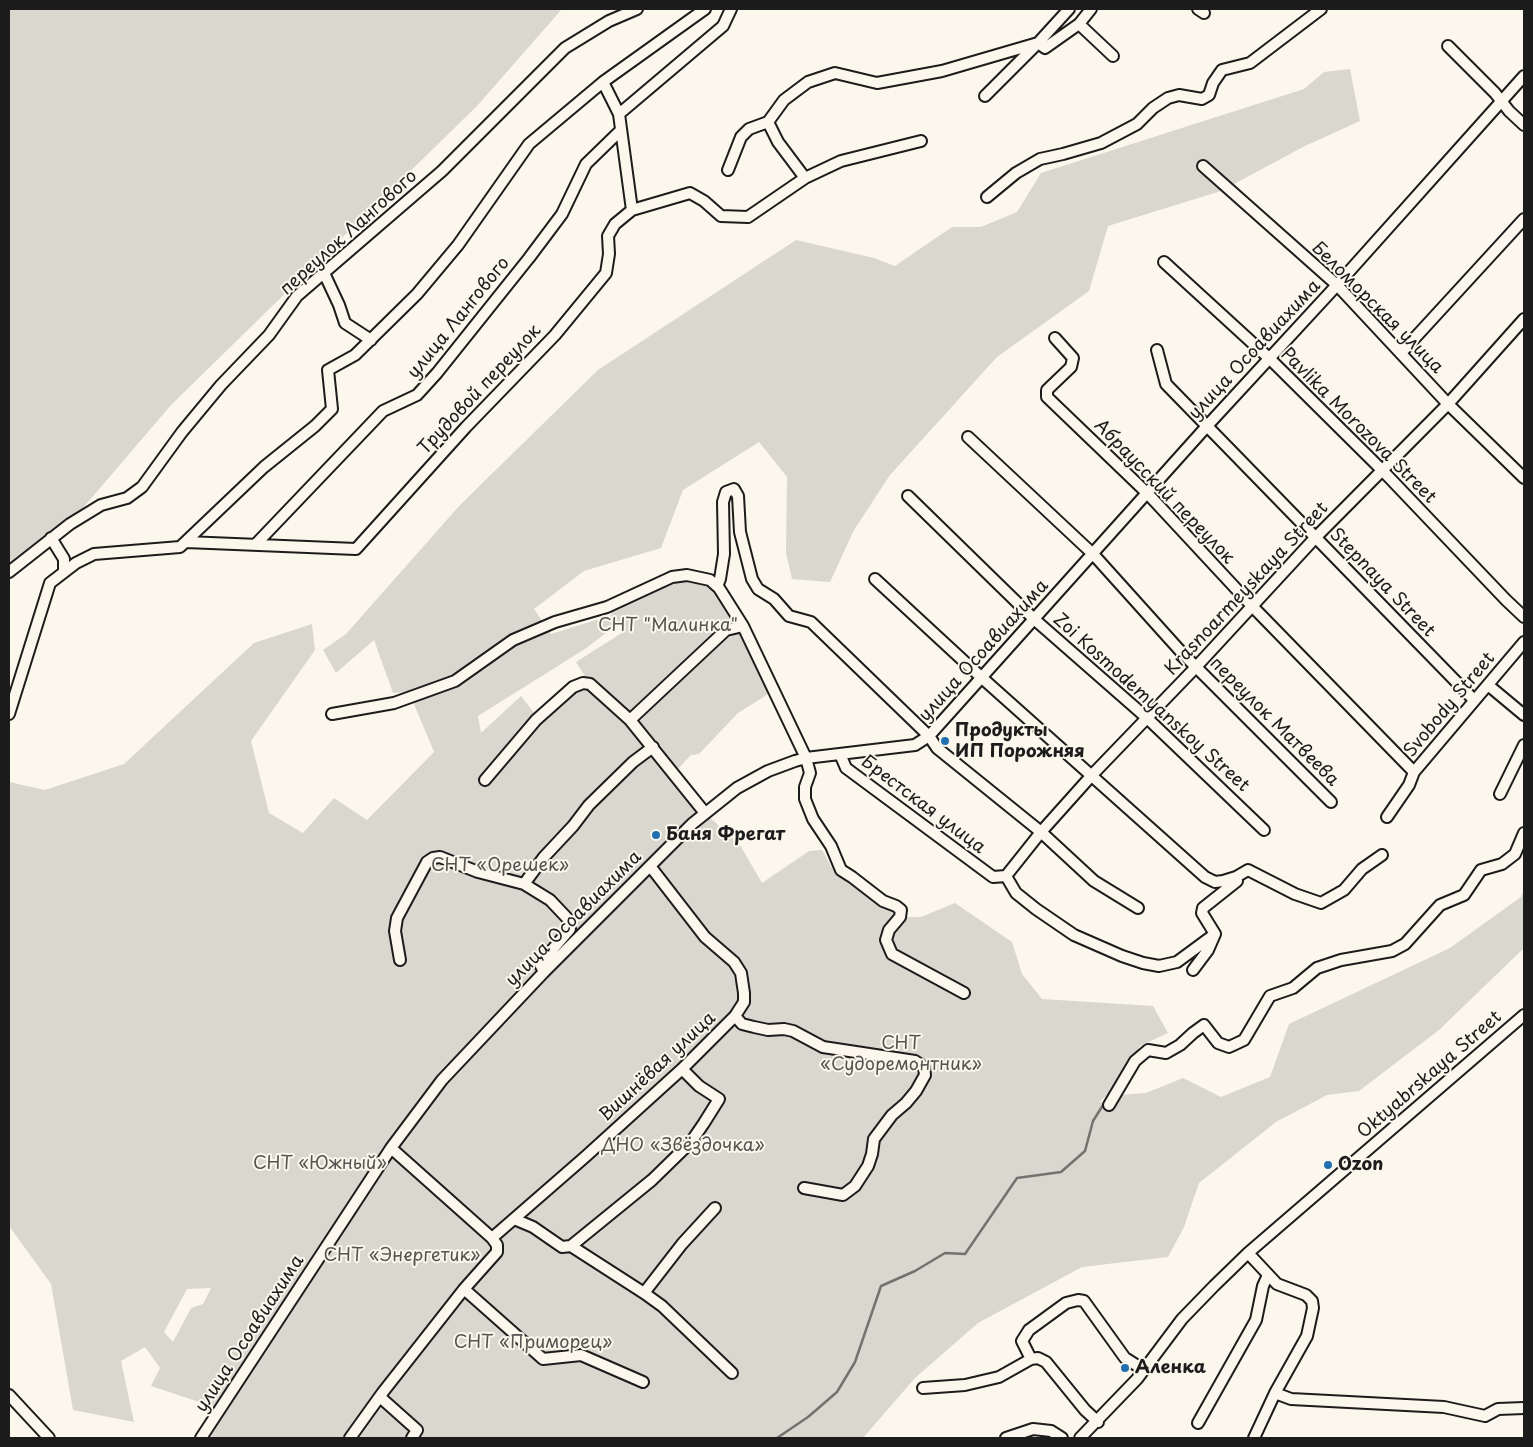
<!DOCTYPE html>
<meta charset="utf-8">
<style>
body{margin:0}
#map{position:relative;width:1533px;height:1447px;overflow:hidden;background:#fbf7ec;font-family:"Playpen Sans",sans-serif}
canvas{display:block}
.frame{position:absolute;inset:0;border:10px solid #1c1c1c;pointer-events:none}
</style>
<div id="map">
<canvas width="1533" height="1447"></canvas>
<div class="frame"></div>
</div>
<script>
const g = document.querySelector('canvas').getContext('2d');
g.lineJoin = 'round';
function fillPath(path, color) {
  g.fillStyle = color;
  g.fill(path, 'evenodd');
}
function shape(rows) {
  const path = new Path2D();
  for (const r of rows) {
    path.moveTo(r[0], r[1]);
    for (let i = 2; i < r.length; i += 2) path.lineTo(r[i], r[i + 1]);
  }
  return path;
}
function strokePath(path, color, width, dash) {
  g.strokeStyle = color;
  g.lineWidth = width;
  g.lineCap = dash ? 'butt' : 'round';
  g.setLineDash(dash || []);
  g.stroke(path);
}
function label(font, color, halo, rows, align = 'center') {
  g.font = font + ' "Playpen Sans",sans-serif';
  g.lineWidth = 4;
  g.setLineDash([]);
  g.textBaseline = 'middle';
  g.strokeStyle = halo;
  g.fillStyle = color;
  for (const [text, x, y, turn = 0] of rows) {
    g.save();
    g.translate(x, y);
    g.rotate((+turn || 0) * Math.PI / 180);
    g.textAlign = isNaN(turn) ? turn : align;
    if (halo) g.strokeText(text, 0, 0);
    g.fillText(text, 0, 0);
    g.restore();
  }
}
fillPath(shape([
 [9,9,562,9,477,106,171,405,59,536,9,576],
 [1350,69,1360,121,1305,146,1221,191,1108,226,1089,291,997,357,890,475,854,530,830,582,792,579,786,553,787,477,759,442,683,490,661,548,584,571,534,609,551,634,612,615,607,607,687,575,719,588,773,691,738,713,699,754,691,755,674,773,705,813,740,845,762,883,809,851,822,850,832,868,900,917,921,917,955,903,1012,942,1022,974,1042,999,1153,1006,1168,1033,1140,1046,1110,1093,1100,1101,1108,1109,1120,1095,1146,1093,1183,1078,1221,1097,1270,1077,1289,1024,1450,948,1521,897,1524,890,1524,948,1439,1030,1359,1091,1327,1095,1276,1122,1199,1183,1184,1227,1168,1257,1082,1267,978,1323,915,1378,863,1438,201,1438,220,1409,151,1386,160,1368,145,1347,121,1361,134,1422,73,1410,51,1284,9,1226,9,782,45,790,124,764,254,643,312,624,315,650,251,741,269,813,303,833,334,798,367,820,434,752,409,692,393,693,374,640,336,673,323,650,346,634,460,505,598,370,796,240,874,258,895,266,952,227,981,227,1017,212,1041,173,1304,89,1324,72],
 [619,623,625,631,576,662,586,678,583,683,538,718,521,696,481,733,478,716,585,649],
 [211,1288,203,1304,191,1308,173,1342,164,1332,187,1289]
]), '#dad7ce');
strokePath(shape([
 [777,1438,808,1417,837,1392,855,1362,881,1286,915,1271,945,1253,965,1254,1017,1178,1061,1172,1085,1151,1093,1121,1105,1102]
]), '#74726e', 2.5);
const minor = shape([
 [1198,9,1204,13],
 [1079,24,1113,56],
 [1448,46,1495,93,1509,111,1524,125],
 [603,82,619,114,632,210],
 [985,96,1038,43,1045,48,1079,24,1091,9],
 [619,114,723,26,731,9],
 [768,122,778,142,805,178],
 [1203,166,1337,285,1448,404,1524,478],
 [728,170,741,137,749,129,768,122,784,100,808,82,835,73,877,83,942,71,1038,43,1069,9],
 [987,197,1016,173,1040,159,1063,154,1101,143,1137,124,1153,108,1168,98,1179,95,1202,99,1209,95,1213,83,1222,70,1250,63,1321,9],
 [1164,262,1270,359,1383,471,1506,600,1524,617],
 [324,273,339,305,345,323,371,340],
 [1055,338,1073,358,1071,367,1047,390,1047,397,1148,494,1253,607,1414,772],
 [1157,350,1166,384,1474,700],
 [1401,353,1524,219],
 [968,437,1093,554,1183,654,1331,802],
 [908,496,1034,619,1147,718,1264,830],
 [51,538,64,559,64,572],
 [186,542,356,549,466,427,555,335,606,273,609,254,608,236,615,224,632,210,690,193,704,201,721,216,748,217,805,178,841,161,921,141],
 [255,545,383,411,417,395,437,373,529,258,562,214,586,164,621,130],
 [9,572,70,524,101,505,127,498,142,487,182,432,221,385,269,335,297,296,442,171,565,48,609,21,637,9],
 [875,579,981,677,1205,877,1215,882,1223,881,1236,877,1248,870,1295,894,1321,903,1344,890,1362,869,1382,855],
 [717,586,720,579,724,554,723,502,726,492,734,489,738,496,740,532,752,579,758,589,774,599,789,616,811,622,929,736,937,748,1041,832,1094,881,1138,908],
 [1488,685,1524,715],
 [9,714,50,583,76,563,94,554,180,547,264,467,315,426,332,409,328,370,355,355,417,294,458,245,529,144,603,82,705,9],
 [332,714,394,703,455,681,513,640,555,622,607,607,672,577,687,575,710,580,719,588,743,626,806,758,810,773,805,787,805,799,813,819,831,846,841,870,852,877,883,901,896,906,901,910,900,917,889,930,886,940,892,954,964,993],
 [630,720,726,630,743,626],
 [840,754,846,768,993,877,1006,876,1041,832,1092,775,1196,667,1315,538,1448,404,1524,319],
 [485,780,536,720,573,687,583,683,590,684,630,720,705,813],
 [1500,794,1524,745],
 [1387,817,1409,785,1414,772,1524,642],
 [1006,876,1016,893,1036,909,1074,935,1122,956,1143,963,1159,966,1177,962,1215,934],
 [524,884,544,857,573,826,589,805,633,762,653,747],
 [400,960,395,931,397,918,427,862,433,858,440,857,478,872,524,884,550,900,568,919,570,929,540,964,544,972],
 [1193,970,1208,950,1215,934,1202,913,1203,908,1237,881,1236,877],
 [735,1016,742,1024,754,1027,768,1030,784,1029,793,1031,823,1047,915,1061,924,1067,925,1075,916,1091,906,1103,892,1115,874,1139,872,1154,868,1166,855,1186,843,1195,804,1188],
 [1109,1105,1135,1061,1148,1050,1166,1053,1180,1045,1193,1033,1204,1025,1218,1043,1229,1047,1244,1040,1270,996,1293,988,1317,968,1341,960,1392,951,1405,944,1440,905,1464,895,1481,870,1502,864,1515,854,1524,833],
 [514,1219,533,1227,562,1247,571,1246,644,1293,662,1306,732,1373],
 [492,1238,585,1157,682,1069,735,1016,744,1002,744,993,741,973,734,962,705,937,650,866],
 [571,1246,652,1180,691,1142,704,1123,719,1099,699,1086,682,1069],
 [1248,1253,1277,1284,1306,1295,1312,1301,1313,1308,1307,1336,1275,1393,1254,1438],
 [464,1289,543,1359,581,1355,643,1382],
 [644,1293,682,1244,715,1208],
 [1031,1359,1022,1341,1029,1330,1066,1303,1078,1300,1084,1301,1125,1358,1144,1370],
 [923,1388,965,1385,999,1377,1031,1359,1038,1358,1046,1362,1085,1410,1098,1422],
 [1275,1393,1291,1399,1444,1407,1485,1416,1498,1409,1524,1408],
 [9,1395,49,1438],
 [380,1397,417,1430,412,1438],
 [1198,1423,1256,1320,1263,1286,1268,1275],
 [201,1438,391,1148,442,1080,544,972,692,824,737,788,768,771,795,761,806,758,915,745,929,736,1207,426,1337,285,1524,76],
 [350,1438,383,1392,464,1289,497,1252,497,1245,492,1238,391,1148],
 [1006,1438,1033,1429,1051,1431,1062,1438],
 [1080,1438,1137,1379,1182,1319,1214,1286,1248,1253,1524,1015]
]);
strokePath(minor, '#1c1c1c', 14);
strokePath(minor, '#fbf7ec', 10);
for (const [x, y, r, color] of [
 [945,741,5,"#1f6fb2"],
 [656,835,5,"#1f6fb2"],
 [1328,1165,5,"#1f6fb2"],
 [1125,1368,5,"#1f6fb2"]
]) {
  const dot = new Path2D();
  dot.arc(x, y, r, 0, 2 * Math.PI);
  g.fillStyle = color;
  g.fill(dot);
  strokePath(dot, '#fbf7ec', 2);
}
label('18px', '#1c1c1c', '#fbf7ec', [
 ["переулок Лангового",349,233,-42],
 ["Беломорская улица",1377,308,45],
 ["улица Лангового",459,318,-51],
 ["улица Осоавиахима",1255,350,-47],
 ["Трудовой переулок",480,390,-47],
 ["Pavlika Morozova Street",1358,426,45],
 ["Абраусский переулок",1164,492,46],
 ["Stepnaya Street",1382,583,46],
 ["Krasnoarmeyskaya Street",1247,589,-47],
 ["улица Осоавиахима",984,651,-48],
 ["Zoi Kosmodemyanskoy Street",1151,703,42],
 ["Svobody Street",1450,705,-50],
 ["переулок Матвеева",1274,722,45],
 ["Брестская улица",923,805,37],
 ["улица Осоавиахима",574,919,-45],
 ["Вишнёвая улица",658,1067,-43],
 ["Oktyabrskaya Street",1430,1075,-41],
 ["улица Осоавиахима",250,1334,-57]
]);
label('18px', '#555451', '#fbf7ec', [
 ["СНТ \"Малинка\"",668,626],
 ["СНТ «Орешек»",500,866],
 ["СНТ",901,1044],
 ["«Судоремонтник»",901,1065],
 ["ДНО «Звёздочка»",683,1146],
 ["СНТ «Южный»",320,1164],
 ["СНТ «Энергетик»",402,1256],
 ["СНТ «Приморец»",533,1343]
]);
label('bold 18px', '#1c1c1c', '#fbf7ec', [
 ["Продукты",955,731],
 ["ИП Порожняя",955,752],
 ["Баня Фрегат",666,835],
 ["Ozon",1338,1165],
 ["Аленка",1135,1368]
], 'left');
</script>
